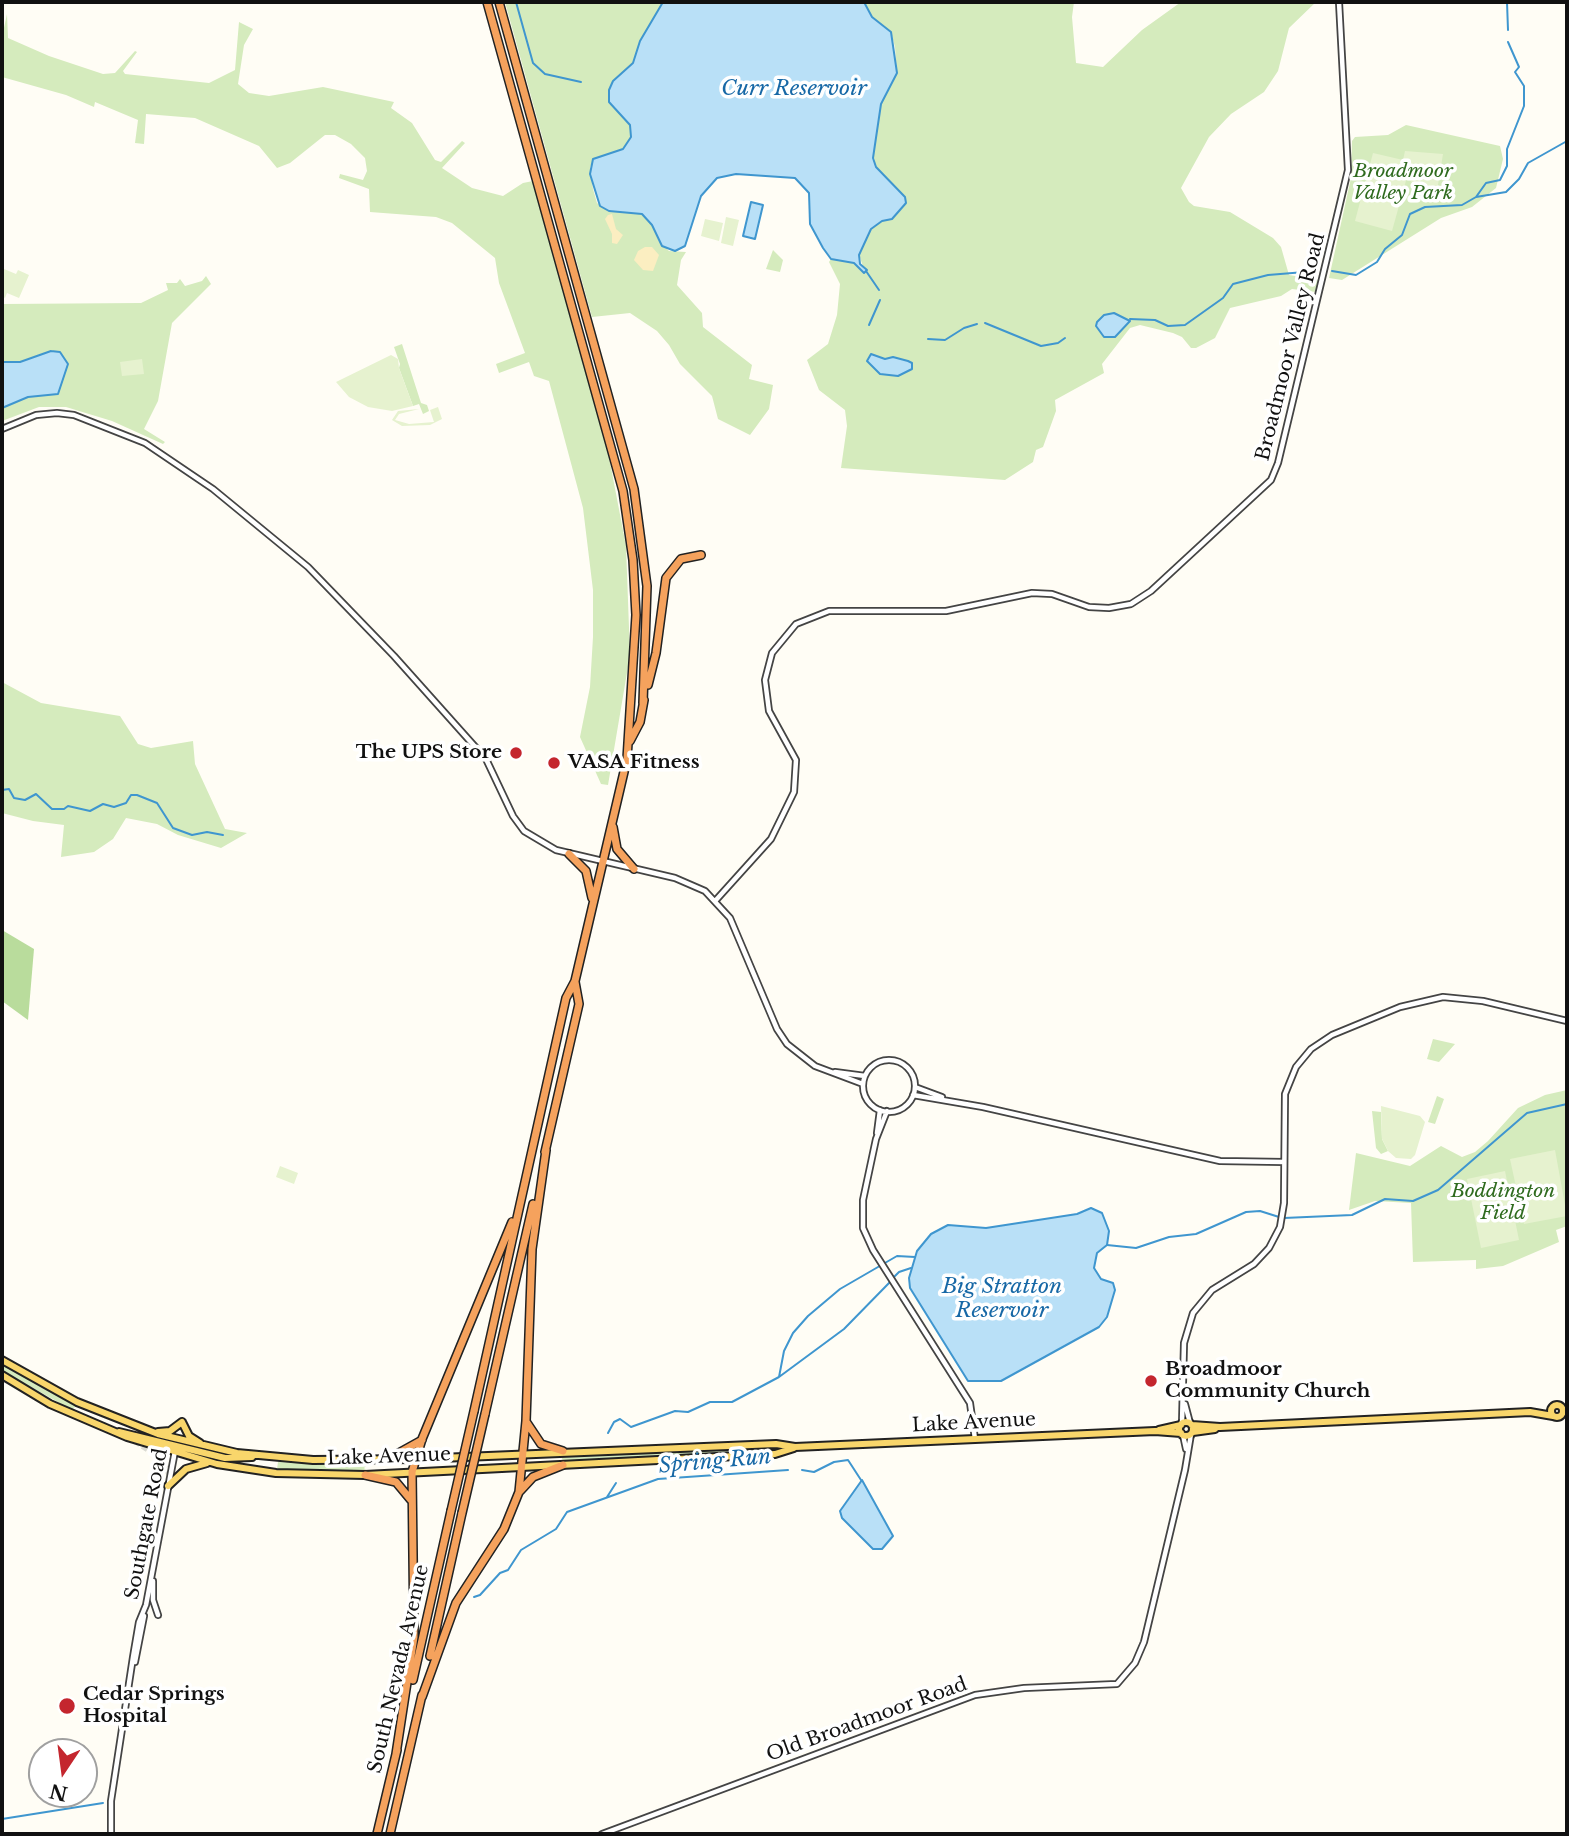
<!DOCTYPE html>
<style>
body{margin:0}
#map{position:relative;width:1569px;height:1836px;overflow:hidden;background:#fffdf5;font-family:"Libre Baskerville",serif}
canvas{display:block}
.frame{position:absolute;inset:0;border:4px solid #111;pointer-events:none}
.north{position:absolute;left:28px;top:1738px;width:70px;height:70px;box-sizing:border-box;background:#fff;border:2px solid #a0a0a0;border-radius:50%;rotate:193deg;font-size:19px;font-weight:700;line-height:28px;text-align:center;color:#111}
.north::after{content:'';display:block;margin:auto;width:24px;height:32px;background:#c4262e;clip-path:polygon(50% 0,100% 100%,50% 72%,0 100%)}
</style>
<div id="map">
<canvas width="1569" height="1836"></canvas>
<div class="frame"></div>
<div class="north">N</div>
</div>
<script>
const g = document.querySelector('canvas').getContext('2d');
g.lineJoin = 'round';
function fillPath(path, color) {
  g.fillStyle = color;
  g.fill(path, 'evenodd');
}
function shape(rows) {
  const path = new Path2D();
  for (const r of rows) {
    if (r.length === 3) {
      path.moveTo(r[0] + r[2], r[1]);
      path.arc(r[0], r[1], r[2], 0, 2 * Math.PI);
      continue;
    }
    path.moveTo(r[0], r[1]);
    for (let i = 2; i < r.length; i += 2) path.lineTo(r[i], r[i + 1]);
  }
  return path;
}
function strokePath(path, color, width, dash) {
  g.strokeStyle = color;
  g.lineWidth = width;
  g.lineCap = dash ? 'butt' : 'round';
  g.setLineDash(dash || []);
  g.stroke(path);
}
function label(font, color, halo, rows, align = 'center') {
  g.font = font + ' "Libre Baskerville",serif';
  g.lineWidth = 7;
  g.setLineDash([]);
  g.textBaseline = 'middle';
  g.strokeStyle = halo;
  g.fillStyle = color;
  for (const [text, x, y, turn = 0] of rows) {
    g.save();
    g.translate(x, y);
    g.rotate((+turn || 0) * Math.PI / 180);
    g.textAlign = isNaN(turn) ? turn : align;
    if (halo) g.strokeText(text, 0, 0);
    g.fillText(text, 0, 0);
    g.restore();
  }
}
fillPath(shape([
 [505,2,663,2,633,63,613,81,609,90,609,102,630,125,631,137,623,149,593,159,590,168,593,189,597,203,609,211,642,214,652,225,659,241,669,251,686,252,681,260,677,285,702,313,703,327,752,365,749,379,773,385,769,409,750,435,718,419,712,396,680,364,669,345,657,331,630,313,592,317],
 [864,2,1074,2,1072,17,1076,63,1103,67,1142,30,1181,2,1316,2,1289,28,1278,71,1264,92,1231,114,1209,137,1181,188,1189,202,1194,206,1230,212,1273,238,1281,247,1289,275,1319,280,1316,292,1292,289,1281,296,1230,308,1215,338,1196,348,1191,348,1182,337,1173,333,1140,325,1130,328,1102,364,1104,373,1055,400,1056,411,1043,447,1036,450,1033,462,1005,480,841,468,847,426,845,410,819,390,807,360,828,344,837,315,840,284,829,262,831,259,854,263,865,272,859,255,871,229,882,221,892,219,883,174,876,167,873,153,881,104,897,73,895,47,891,32,872,17],
 [7,14,8,38,49,56,103,74,115,73,135,51,137,52,123,71,125,74,209,83,235,70,239,22,253,29,244,45,238,84,249,93,269,96,323,87,394,102,391,108,412,123,435,160,441,162,462,141,465,143,442,168,472,188,503,196,523,183,533,181,609,457,626,546,630,655,608,785,601,784,580,737,590,687,593,637,593,590,583,508,549,381,534,376,529,362,499,373,496,364,525,353,499,283,495,258,452,223,436,217,370,212,369,189,339,178,340,174,363,180,367,171,365,158,351,144,335,135,325,135,290,163,277,168,259,146,195,118,146,114,144,144,135,143,138,120,95,102,94,107,66,95,2,77,2,37],
 [1406,125,1500,146,1503,159,1496,188,1472,207,1441,218,1342,280,1329,278,1351,178,1352,141,1355,137,1388,135],
 [773,250,783,260,780,272,766,269],
 [206,276,211,284,172,323,158,401,144,429,165,442,163,444,112,421,66,407,39,407,2,421,2,304,141,303,168,290,166,283,177,283,180,279,185,286,202,281],
 [402,344,421,403,427,405,429,411,423,414,419,404,413,406,399,368,400,364,394,347],
 [2,682,41,703,120,716,138,744,151,748,193,741,195,764,225,829,247,833,221,848,178,835,157,824,126,818,113,839,94,852,61,857,64,825,33,821,2,813],
 [1433,1039,1455,1044,1439,1062,1427,1059],
 [1567,1090,1567,1226,1556,1230,1559,1242,1503,1266,1476,1269,1476,1260,1413,1262,1411,1203,1375,1201,1349,1210,1356,1153,1410,1166,1441,1146,1462,1157,1475,1152,1488,1141,1518,1108,1545,1095],
 [1437,1096,1444,1099,1435,1124,1428,1122],
 [1372,1111,1381,1112,1382,1139,1388,1151,1381,1154,1376,1148],
 [2,1364,78,1406,73,1408,76,1412,4,1372],
 [771,1449,563,1462,561,1455,649,1452],
 [278,1462,367,1465,364,1468,367,1471,277,1469]
]), '#d5ebbd');
fillPath(shape([
 [2,930,34,949,28,1020,2,1001]
]), '#b9dc9c');
fillPath(shape([
 [608,215,612,214,616,229,623,235,617,244,612,243,612,234,605,219],
 [645,247,652,247,659,255,653,271,643,270,634,260,638,251]
]), '#fbeec1');
fillPath(shape([
 [1405,151,1443,154,1437,191,1417,188,1407,177,1392,231,1355,221,1373,153,1403,160],
 [726,217,739,220,733,246,721,243],
 [705,219,723,223,719,241,701,236],
 [4,269,16,274,18,270,29,275,19,298,7,293,5,298,2,296],
 [391,355,398,359,399,368,413,406,392,411,368,407,349,397,336,382],
 [142,359,144,374,122,376,120,362],
 [438,407,442,419,430,425,402,426,392,420,398,411,419,409,399,414,395,420,409,424,434,422,430,410],
 [1381,1106,1420,1116,1425,1122,1415,1155,1411,1159,1396,1158,1388,1151,1382,1139],
 [1555,1150,1567,1216,1524,1224,1510,1159],
 [280,1166,298,1173,294,1184,276,1177],
 [1505,1171,1519,1240,1481,1248,1467,1179]
]), '#e6f2cf');
const water = shape([
 [663,2,864,2,872,17,891,32,897,73,881,104,873,158,876,167,905,197,906,203,892,219,882,221,871,229,859,255,860,264,867,270,864,273,854,263,831,259,823,248,810,224,809,193,795,178,736,174,717,178,701,196,685,246,675,251,662,246,652,225,642,214,609,211,600,206,590,174,593,159,623,149,631,137,630,125,609,102,609,90,613,81,633,63,640,41,663,2],
 [751,202,763,205,755,239,743,236,751,202],
 [1114,313,1130,321,1115,337,1104,337,1096,326,1097,322,1104,315,1114,313],
 [51,351,60,352,68,364,58,394,28,397,2,408,2,362,20,362,51,351],
 [871,354,885,359,893,357,908,361,912,363,912,369,898,376,880,374,867,361,871,354],
 [1091,1208,1102,1213,1109,1231,1107,1245,1097,1253,1094,1268,1101,1279,1113,1283,1115,1290,1107,1317,1099,1327,1001,1381,968,1381,910,1288,909,1278,917,1251,931,1234,948,1225,986,1228,1077,1214,1091,1208],
 [862,1480,893,1536,882,1549,873,1549,842,1518,840,1511,862,1480]
]);
fillPath(water, '#b9e0f7');
strokePath(water, '#3f96cf', 2);
strokePath(shape([
 [516,2,533,63,545,74,581,82],
 [1507,2,1508,30],
 [1476,197,1486,183,1500,180,1507,166,1507,149,1524,106,1524,86,1515,72,1519,67,1508,42],
 [866,271,879,290],
 [1332,271,1356,275,1377,262,1385,249,1402,235,1410,214,1425,207,1462,205,1476,197,1506,192,1519,179,1528,163,1567,141],
 [1130,319,1155,320,1168,326,1185,325,1223,298,1233,284,1268,275,1317,271],
 [985,323,1041,346,1058,343,1065,338],
 [869,325,880,300],
 [928,339,945,340,964,328,977,324],
 [2,790,9,789,14,798,25,800,36,794,52,809,64,809,68,806,90,811,103,804,114,807,126,803,131,795,137,795,157,803,173,828,192,835,207,832,223,835],
 [1284,1218,1352,1215,1385,1199,1413,1201,1438,1190,1527,1113,1567,1104],
 [1107,1245,1136,1248,1169,1237,1196,1234,1246,1212,1260,1211,1279,1217],
 [894,1277,899,1272,911,1268],
 [779,1377,784,1351,793,1333,808,1316,840,1289,897,1256,915,1257],
 [608,1433,614,1422,620,1419,631,1427,675,1411,688,1412,710,1402,732,1402,779,1377,844,1329,890,1282],
 [802,1470,814,1472,834,1462,848,1460,861,1480],
 [607,1497,616,1483],
 [474,1597,480,1595,500,1573,508,1570,521,1550,556,1529,567,1512,658,1479,788,1470],
 [2,1819,103,1803]
]), '#3f96cf', 2);
strokePath(shape([
 [135,1441,159,1457,170,1475]
]), '#dbdad3', 6, [6, 3]);
const minor = shape([
 [2,429,36,415,57,413,74,415,145,443,213,489,308,567,394,656,486,759,513,816,524,831,556,850,675,878,705,891,730,918,777,1029,787,1044,815,1066,863,1084],
 [716,900,771,839,794,792,796,760,769,711,765,680,772,653,796,624,829,611,946,611,1032,593,1052,594,1089,607,1109,608,1131,604,1151,591,1271,480,1278,463,1348,170,1339,2],
 [889,1086,26],
 [835,1072,865,1076],
 [915,1087,942,1097],
 [913,1095,983,1107,1220,1161,1284,1162],
 [887,1111,876,1139,863,1200,863,1228,873,1250,970,1403,975,1439],
 [877,1133,880,1110],
 [1185,1404,1190,1423],
 [1182,1423,1184,1343,1193,1313,1212,1290,1254,1264,1269,1248,1280,1227,1284,1203,1285,1094,1296,1067,1311,1049,1332,1035,1400,1007,1443,997,1483,1001,1567,1021],
 [1183,1435,1186,1449],
 [153,1581,153,1600,158,1615],
 [135,1662,144,1616],
 [111,1834,111,1801,133,1657,139,1622,146,1605,175,1451],
 [602,1834,975,1695,1024,1688,1117,1684,1135,1663,1144,1642,1185,1470,1191,1434]
]);
const major = shape([
 [2,1360,77,1402,158,1434,237,1453,313,1460,416,1459,776,1444,795,1447,1155,1431,1181,1433],
 [2,1375,50,1404,127,1437,217,1464,276,1473,365,1475,775,1454,794,1448],
 [1557,1411,6],
 [1186,1429,7],
 [1192,1425,1220,1427,1530,1412,1553,1416],
 [1159,1430,1181,1425],
 [119,1432,225,1458,252,1457],
 [158,1432,170,1431,182,1422,189,1436,200,1443],
 [1193,1432,1215,1429],
 [168,1486,186,1469,207,1463]
]);
const highway = shape([
 [499,2,634,489,647,586,643,703],
 [648,685,656,653,666,578,681,559,701,555],
 [630,741,640,722,644,700],
 [613,827,617,849,634,869],
 [569,854,586,871,592,898],
 [545,1152,579,1004,575,982],
 [474,1411,566,998,575,981,627,759,636,615,633,560,623,491,487,2],
 [485,1414,533,1204],
 [527,1423,541,1444,563,1451],
 [386,1460,422,1440],
 [365,1475,396,1482,411,1500],
 [520,1491,533,1477,563,1465],
 [430,1656,462,1513],
 [413,1680,451,1511],
 [422,1697,456,1603,504,1529,519,1492,526,1421,532,1249,546,1150],
 [396,1754,414,1637,412,1472,422,1439,512,1222],
 [377,1834,397,1750],
 [390,1834,422,1695]
]);
strokePath(minor, '#444', 8);
strokePath(major, '#222', 10);
strokePath(highway, '#222', 10);
strokePath(minor, '#fff', 4.5);
strokePath(major, '#f9d66b', 6);
strokePath(highway, '#f5a25d', 7);
const highwayBridge = shape([
 [451,1511,474,1411],
 [462,1513,485,1414]
]);
strokePath(highwayBridge, '#222', 10, []);
strokePath(highwayBridge, '#f5a25d', 7);
for (const [x, y, r, color] of [
 [516,753,7,"#c4262e"],
 [554,763,7,"#c4262e"],
 [1151,1381,7,"#c4262e"],
 [67,1706,9,"#c4262e"]
]) {
  const dot = new Path2D();
  dot.arc(x, y, r, 0, 2 * Math.PI);
  g.fillStyle = color;
  g.fill(dot);
  strokePath(dot, '#fff', 2.5);
}
label('italic 19px', '#2f6b1f', '#fff', [
 ["Broadmoor",1403,172],
 ["Valley Park",1403,194],
 ["Boddington",1503,1192],
 ["Field",1503,1214]
]);
label('19px', '#111', '#fff', [
 ["Broadmoor Valley Road",1291,347,-76],
 ["Lake Avenue",974,1423,-3],
 ["Lake Avenue",389,1457,-2],
 ["Southgate Road",147,1524,-79],
 ["South Nevada Avenue",399,1669,-77],
 ["Old Broadmoor Road",867,1720,-20]
]);
label('bold 19px', '#111', '#fff', [
 ["The UPS Store",502,753,"right"],
 ["VASA Fitness",568,763],
 ["Broadmoor",1165,1370],
 ["Community Church",1165,1392],
 ["Cedar Springs",83,1695],
 ["Hospital",83,1717]
], 'left');
label('italic 21px', '#1768a6', '#fff', [
 ["Curr Reservoir",794,89],
 ["Big Stratton",1002,1287],
 ["Reservoir",1002,1311],
 ["Spring Run",715,1462,-5]
]);
</script>
